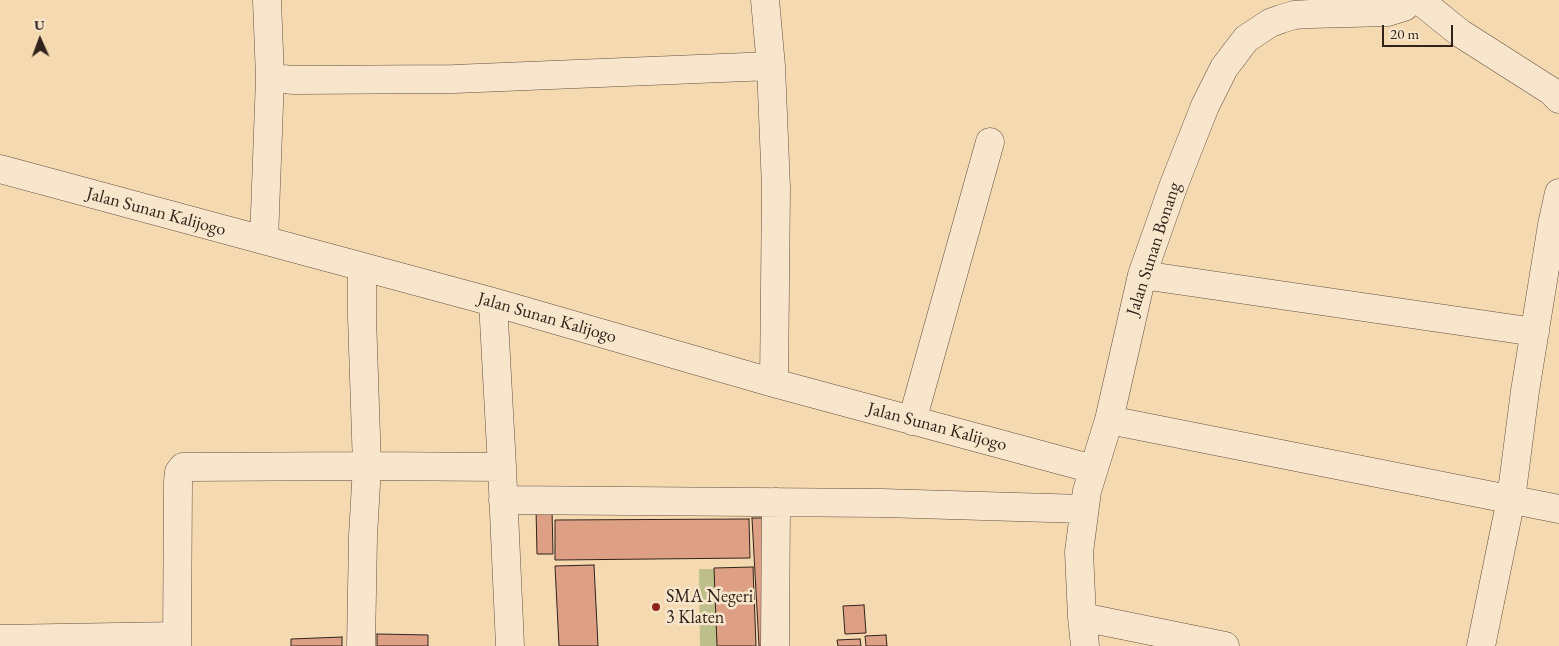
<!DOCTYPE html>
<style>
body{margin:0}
#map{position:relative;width:1559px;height:646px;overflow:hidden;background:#f5d9b0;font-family:"EB Garamond",serif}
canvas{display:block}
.north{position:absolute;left:15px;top:15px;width:50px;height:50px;-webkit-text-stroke:4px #f8e6cc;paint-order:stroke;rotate:358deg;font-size:14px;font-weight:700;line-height:20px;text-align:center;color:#31231b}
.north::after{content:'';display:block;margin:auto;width:18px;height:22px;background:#31231b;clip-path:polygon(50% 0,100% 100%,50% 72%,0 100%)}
.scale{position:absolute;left:1382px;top:25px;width:71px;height:22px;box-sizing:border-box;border:2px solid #31231b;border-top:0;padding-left:6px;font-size:15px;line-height:18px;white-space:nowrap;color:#31231b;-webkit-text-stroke:4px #f8e6cc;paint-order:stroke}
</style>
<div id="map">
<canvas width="1559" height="646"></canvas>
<div class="north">U</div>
<div class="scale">20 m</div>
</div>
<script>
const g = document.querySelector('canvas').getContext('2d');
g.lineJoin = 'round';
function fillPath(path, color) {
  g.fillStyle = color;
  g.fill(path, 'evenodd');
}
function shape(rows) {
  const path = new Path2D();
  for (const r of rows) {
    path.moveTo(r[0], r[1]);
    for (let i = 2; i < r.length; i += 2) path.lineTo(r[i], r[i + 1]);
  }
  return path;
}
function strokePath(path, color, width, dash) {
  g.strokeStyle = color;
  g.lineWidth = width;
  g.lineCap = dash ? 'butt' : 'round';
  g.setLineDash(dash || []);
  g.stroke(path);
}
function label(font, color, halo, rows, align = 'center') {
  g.font = font + ' "EB Garamond",serif';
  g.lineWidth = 5;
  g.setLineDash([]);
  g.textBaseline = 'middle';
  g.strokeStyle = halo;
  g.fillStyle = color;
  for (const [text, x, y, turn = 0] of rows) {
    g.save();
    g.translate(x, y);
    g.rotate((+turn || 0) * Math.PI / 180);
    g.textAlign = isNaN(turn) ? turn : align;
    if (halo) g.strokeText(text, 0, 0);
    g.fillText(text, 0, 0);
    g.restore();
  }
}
fillPath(shape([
 [699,569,719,569,720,646,700,646]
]), '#bdbf8a');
const building = shape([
 [536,508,552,509,553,554,537,554,536,508],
 [752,518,768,518,772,646,759,646,752,518],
 [749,519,750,558,555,560,555,520,749,519],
 [594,565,598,646,559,646,555,566,594,565],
 [753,567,756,646,717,646,714,568,753,567],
 [864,605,866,633,845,634,843,606,864,605],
 [377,634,428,635,428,646,377,646,377,634],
 [886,635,887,646,866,646,865,636,886,635],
 [342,637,342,646,291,646,291,639,342,637],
 [860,639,861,646,838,646,837,640,860,639]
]);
fillPath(building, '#dda085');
strokePath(building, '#31231b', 1);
const minor = shape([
 [267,0,270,78,294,80,454,79,771,66,776,188,774,383],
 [765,0,771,66],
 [1419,0,1460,33,1551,91,1559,99],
 [0,169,493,302,774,383,1093,469],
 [264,240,270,78],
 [1142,275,1535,332],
 [493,302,502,467,510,646],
 [1109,420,1559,509],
 [912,421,990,142],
 [503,500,882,503,1084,509],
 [1082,617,1225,646],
 [0,639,177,636],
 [177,646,178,482,179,472,183,467,367,466,502,467],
 [361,646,363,536,367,466,362,317,362,267],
 [775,646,776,502],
 [1085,646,1082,617,1079,552,1087,491,1109,420,1142,275,1173,187,1205,106,1224,68,1246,39,1270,23,1281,19,1294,15,1310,14,1388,12,1404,7,1412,0],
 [1481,646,1511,499,1525,391,1552,225,1559,193]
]);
strokePath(minor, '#625040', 29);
strokePath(minor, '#f8e6cc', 28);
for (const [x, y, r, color] of [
 [656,607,5,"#8f2418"]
]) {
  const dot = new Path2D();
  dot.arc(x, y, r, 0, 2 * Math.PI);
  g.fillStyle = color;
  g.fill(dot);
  strokePath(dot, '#f8e6cc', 2);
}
label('18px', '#31231b', '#f8e6cc', [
 ["Jalan Sunan Kalijogo",156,212,15],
 ["Jalan Sunan Bonang",1154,249,-72],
 ["Jalan Sunan Kalijogo",547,318,16],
 ["Jalan Sunan Kalijogo",937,427,15]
]);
label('18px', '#31231b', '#f8e6cc', [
 ["SMA Negeri",666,597],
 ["3 Klaten",666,618]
], 'left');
</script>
